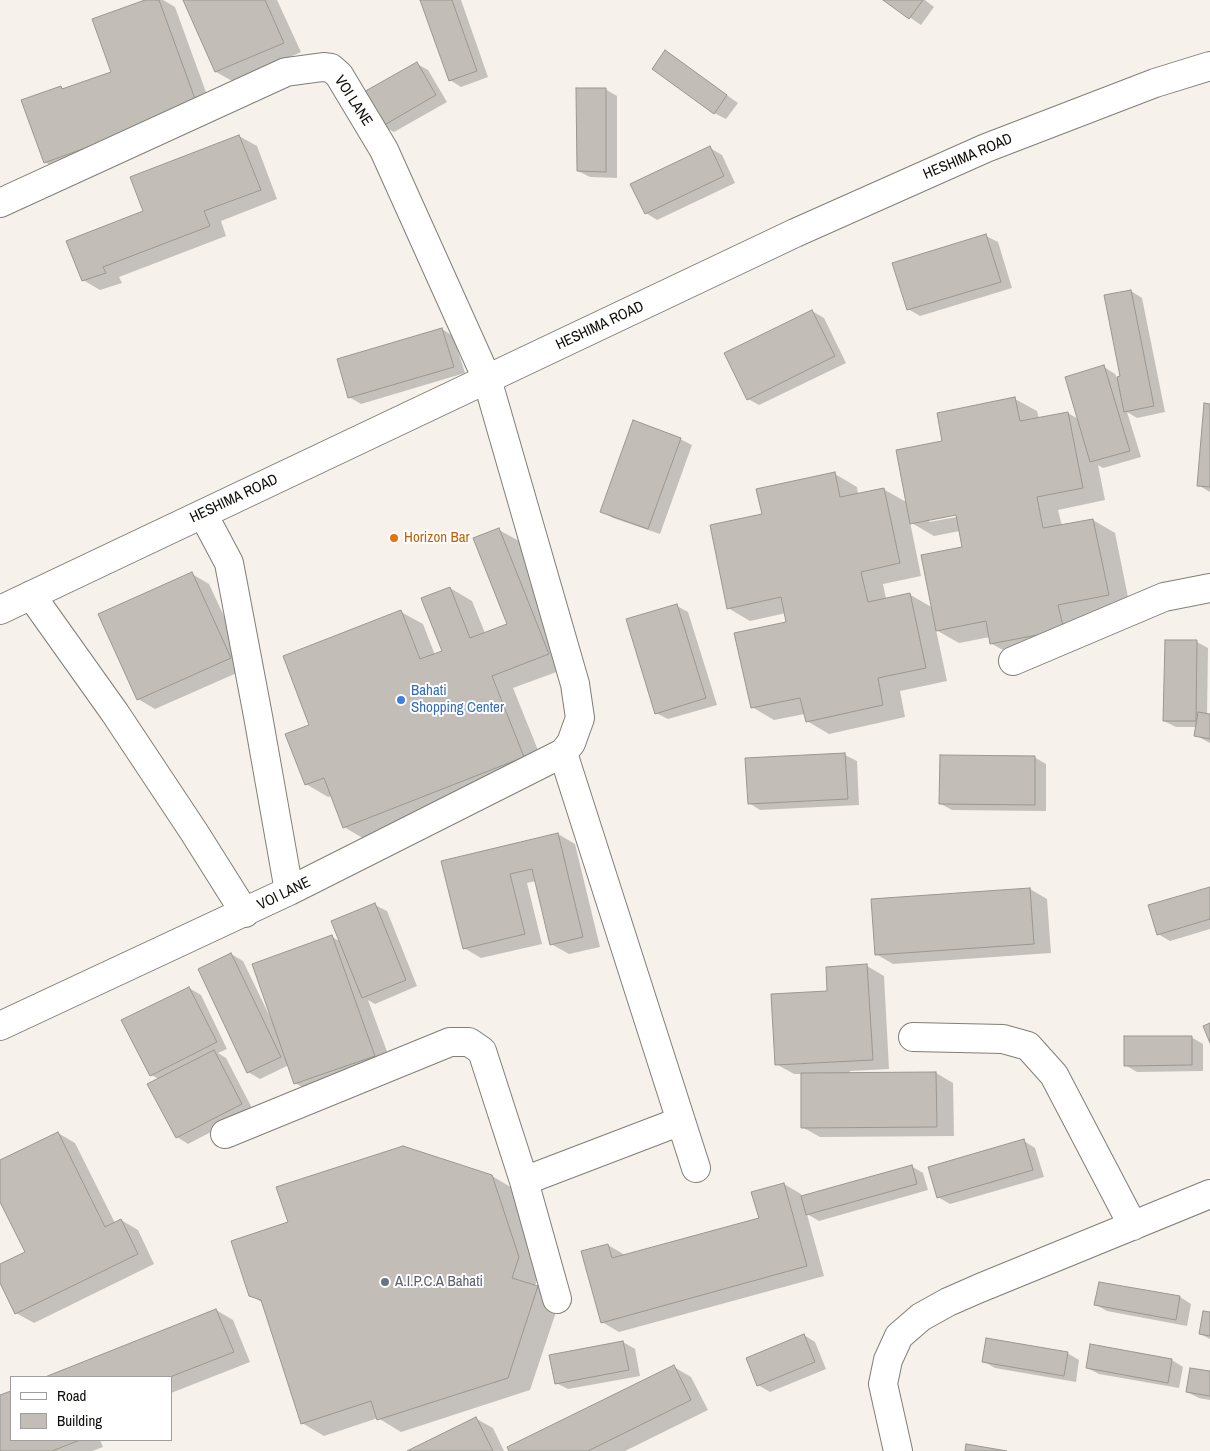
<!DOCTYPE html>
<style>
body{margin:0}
#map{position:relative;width:1210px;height:1451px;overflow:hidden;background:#f6f1ea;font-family:"Archivo Narrow",sans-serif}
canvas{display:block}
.legend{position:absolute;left:10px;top:1376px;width:162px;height:65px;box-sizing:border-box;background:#fff;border:1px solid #9f9e9d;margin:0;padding:6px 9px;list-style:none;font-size:15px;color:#0e0d0a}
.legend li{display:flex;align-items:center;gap:10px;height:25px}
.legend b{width:25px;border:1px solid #9f9e9d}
</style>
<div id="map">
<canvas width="1210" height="1451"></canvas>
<ul class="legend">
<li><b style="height:6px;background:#fff"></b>Road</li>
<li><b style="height:14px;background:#c2beb7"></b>Building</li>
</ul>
</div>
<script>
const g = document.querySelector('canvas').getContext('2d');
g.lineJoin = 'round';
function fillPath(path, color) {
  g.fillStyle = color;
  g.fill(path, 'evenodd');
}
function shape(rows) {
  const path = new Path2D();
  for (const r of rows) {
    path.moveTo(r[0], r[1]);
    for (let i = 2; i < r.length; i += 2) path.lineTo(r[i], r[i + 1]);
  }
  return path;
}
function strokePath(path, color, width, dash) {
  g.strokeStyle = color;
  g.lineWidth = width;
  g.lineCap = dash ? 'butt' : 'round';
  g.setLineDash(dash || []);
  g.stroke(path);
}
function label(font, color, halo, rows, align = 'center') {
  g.font = font + ' "Archivo Narrow",sans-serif';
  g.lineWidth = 4;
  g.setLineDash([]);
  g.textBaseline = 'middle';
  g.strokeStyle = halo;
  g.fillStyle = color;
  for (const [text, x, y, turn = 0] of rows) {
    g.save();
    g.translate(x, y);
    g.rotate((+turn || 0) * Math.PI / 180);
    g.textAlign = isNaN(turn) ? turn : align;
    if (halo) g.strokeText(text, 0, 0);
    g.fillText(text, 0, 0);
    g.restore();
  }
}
fillPath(shape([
 [148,0,163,0,175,7,215,117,62,172,45,162,60,87,65,90,113,72],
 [185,0,277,0,301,52,234,82,216,72],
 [422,0,461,0,488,77,461,87,450,80],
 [885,0,925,0,934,7,921,25],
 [666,52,738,103,726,119,714,113],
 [417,64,428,70,447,102,394,132,382,126],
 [605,89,617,96,617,178,590,177,578,171],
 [239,136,257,146,277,199,221,221,226,236,119,277,122,283,100,290,83,280,145,212],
 [710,148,722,155,735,183,657,220,646,213],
 [986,236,998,242,1012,288,920,316,908,309],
 [1131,291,1142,298,1165,412,1137,418,1127,412,1141,457,1103,468,1098,465,1105,500,1058,510,1062,526,1093,520,1115,533,1130,607,1080,617,1085,642,1014,656,992,644,990,637,959,643,936,630,947,681,900,691,905,717,829,734,807,721,805,714,774,720,752,707,788,623,786,613,750,621,728,608,763,515,835,474,857,487,858,495,883,489,908,503,944,442,1015,399,1037,411,1039,419,1068,413,1078,419,1104,367,1115,374,1117,378,1122,377],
 [962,513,962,516,929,522,929,519],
 [910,522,934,536,960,531,963,547,933,608,909,594,886,599,883,584,921,576],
 [812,311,824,318,846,363,759,405,748,399],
 [442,329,453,336,465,373,361,404,349,397],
 [1210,405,1210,492,1198,485],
 [680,439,692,445,660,534,613,518,601,511],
 [499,530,521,542,570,667,513,688,546,770,366,840,344,827,332,796,328,797,306,784,311,726,401,612,423,624,435,655,444,651,450,588,472,601,485,633,509,624],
 [192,574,209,584,248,668,155,709,138,699],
 [677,606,688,612,717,705,668,719,656,713],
 [1197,642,1208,648,1207,715,1210,716,1210,743,1195,735,1197,727,1176,727,1164,721],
 [845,755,857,761,859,805,760,810,749,803],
 [1034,757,1046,764,1046,811,952,810,941,804],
 [558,834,575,844,600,947,569,954,551,944,536,881,527,883,542,944,481,958,464,948,443,862],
 [1210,888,1210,929,1170,941,1158,934],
 [1030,889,1047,899,1051,953,893,964,876,954],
 [375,905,387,911,417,986,375,1004,368,1000,392,1065,313,1093,295,1083,289,1065,260,1079,248,1072,231,954,243,961,272,1021,332,937,341,942],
 [867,966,884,976,889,1069,850,1071,850,1074,936,1073,953,1083,954,1136,820,1137,802,1127,802,1074,794,1074,776,1064,828,992],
 [189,988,201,995,227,1049,218,1053,226,1058,253,1110,188,1144,177,1137,159,1079,151,1075],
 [1191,1037,1203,1044,1203,1071,1137,1072,1125,1065],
 [58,1133,75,1143,115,1223,121,1220,138,1230,154,1264,34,1323,16,1313,0,1280,0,1266,27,1253,0,1199,0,1161],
 [1024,1141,1035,1148,1044,1177,950,1204,938,1197],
 [911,1166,923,1173,928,1190,819,1221,807,1214,824,1276,619,1332,602,1322,608,1245,625,1255,760,1218,784,1184,801,1194,802,1197],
 [492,1176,514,1189,540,1270,535,1286,560,1300,530,1390,401,1432,378,1418,324,1436,302,1423,263,1303,250,1295,289,1223],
 [1180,1297,1191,1304,1187,1326,1107,1311,1096,1305],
 [216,1310,233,1320,250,1362,171,1393,171,1377,49,1377],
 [1210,1313,1210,1339,1200,1334],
 [804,1335,815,1342,826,1369,770,1392,758,1385],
 [623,1342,635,1349,640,1376,568,1389,556,1383],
 [1067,1353,1079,1360,1076,1382,995,1368,983,1361],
 [1172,1360,1183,1367,1179,1388,1099,1374,1087,1368],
 [674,1367,691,1377,708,1410,625,1451,510,1451],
 [1210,1373,1210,1400,1199,1398,1187,1392],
 [11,1392,11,1440,100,1440,103,1447,92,1451,0,1451,0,1397],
 [475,1418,493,1428,504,1451,410,1451]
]), '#0003');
const building = shape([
 [145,0,159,0,198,107,44,163,21,100,61,86,62,89,111,72,92,19,145,0],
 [183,0,265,0,284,43,215,72,183,0],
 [420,0,452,0,477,71,449,81,420,0],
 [883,0,923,0,909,19,883,0],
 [665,50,727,95,714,114,652,69,665,50],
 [417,62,436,95,381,127,362,93,417,62],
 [576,88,606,88,606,172,577,171,576,88],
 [239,135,261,190,204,211,210,226,103,267,106,273,82,281,66,241,143,211,130,177,239,135],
 [710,146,724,176,645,214,630,184,710,146],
 [986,234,1001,282,907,310,892,263,986,234],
 [1131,290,1154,406,1124,412,1117,377,1120,376,1104,295,1131,290],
 [812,310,835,356,747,400,724,353,812,310],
 [442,328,454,367,348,398,337,359,442,328],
 [1104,365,1130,451,1090,462,1065,377,1104,365],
 [1015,397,1020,421,1068,412,1083,488,1037,497,1043,528,1093,519,1109,595,1058,605,1064,630,990,644,986,621,936,631,921,555,962,547,956,515,910,524,896,450,942,441,937,413,1015,397],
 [1204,403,1210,404,1210,487,1197,486,1204,403],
 [633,420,681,438,648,529,600,512,633,420],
 [835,472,840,497,884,488,900,563,861,572,868,602,910,593,926,668,878,678,883,705,806,722,800,698,751,708,734,633,786,622,781,597,727,609,710,525,762,514,756,489,835,472],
 [499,528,549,654,492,676,524,757,343,828,324,778,305,785,285,734,309,725,283,656,401,610,420,659,442,651,421,598,450,587,470,638,507,624,473,538,499,528],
 [192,572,231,658,137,700,98,614,192,572],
 [677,604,706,698,655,714,626,619,677,604],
 [1165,640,1197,640,1196,721,1163,721,1165,640],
 [1198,712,1210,714,1210,739,1194,736,1198,712],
 [845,753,848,799,748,804,745,758,845,753],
 [940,755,1035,756,1035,805,939,804,940,755],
 [558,833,583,937,550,945,532,869,510,874,525,934,463,949,441,861,558,833],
 [1210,887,1210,919,1157,935,1148,905,1210,887],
 [1030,888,1034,944,875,955,871,899,1030,888],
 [375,903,406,980,362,998,331,921,375,903],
 [332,935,375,1056,294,1084,252,964,332,935],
 [231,953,281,1057,247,1073,198,969,231,953],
 [867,964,873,1060,775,1065,771,994,827,991,826,967,867,964],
 [189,987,217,1042,150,1076,121,1020,189,987],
 [1210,1023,1210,1043,1203,1026,1210,1023],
 [1124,1036,1192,1036,1192,1065,1124,1066,1124,1036],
 [214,1050,242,1104,176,1138,147,1084,214,1050],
 [936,1072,937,1127,801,1128,801,1073,936,1072],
 [58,1132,105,1227,121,1219,138,1254,15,1314,0,1283,0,1264,25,1252,0,1202,0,1160,58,1132],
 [1024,1139,1033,1170,937,1198,928,1167,1024,1139],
 [403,1146,492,1175,519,1257,512,1278,538,1286,508,1378,377,1420,371,1401,301,1424,261,1300,249,1296,231,1241,288,1222,276,1187,403,1146],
 [912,1165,917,1184,806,1215,801,1196,912,1165],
 [784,1183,807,1266,601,1323,581,1251,608,1244,612,1258,759,1218,751,1192,784,1183],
 [1099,1282,1180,1296,1176,1320,1094,1305,1099,1282],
 [216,1309,234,1352,170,1377,45,1377,216,1309],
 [1203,1311,1210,1312,1210,1336,1199,1334,1203,1311],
 [804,1334,815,1362,757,1386,746,1358,804,1334],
 [986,1338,1068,1352,1064,1376,982,1362,986,1338],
 [623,1341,629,1370,555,1384,549,1355,623,1341],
 [1090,1344,1172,1359,1168,1383,1086,1368,1090,1344],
 [674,1365,691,1400,588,1451,509,1451,507,1447,674,1365],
 [1190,1368,1210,1371,1210,1396,1186,1392,1190,1368],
 [11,1391,11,1440,80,1440,52,1451,0,1451,0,1395,11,1391],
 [476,1417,493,1451,407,1451,476,1417],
 [966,1444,1007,1451,965,1451,966,1444]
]);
fillPath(building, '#c2beb7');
strokePath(building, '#9a9790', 1);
const minor = shape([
 [0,203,286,72,323,67,331,68,339,75,384,150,487,379,575,684,580,718,571,743,563,753,289,891,0,1026],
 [203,514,229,563,258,716,289,891],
 [31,595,115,713,194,832,245,913],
 [0,610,795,233,986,148,1155,83,1210,66],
 [1013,661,1164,597,1210,588],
 [563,753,696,1168],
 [913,1037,1003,1039,1028,1046,1054,1075,1133,1226],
 [225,1134,450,1042,469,1042,482,1051,524,1181,557,1299],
 [524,1181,681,1121],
 [898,1451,883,1384,888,1360,899,1336,921,1317,948,1302,980,1288,1210,1194]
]);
strokePath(minor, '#817e77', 30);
strokePath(minor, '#fff', 28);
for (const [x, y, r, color] of [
 [394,538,5,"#e8710a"],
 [401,700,5,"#3f7fe0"],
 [385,1282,5,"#6b7280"]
]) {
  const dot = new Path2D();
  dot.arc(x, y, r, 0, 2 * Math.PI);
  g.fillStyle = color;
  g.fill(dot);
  strokePath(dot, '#fff', 2);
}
label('15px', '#0e0d0a', '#fff', [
 ["VOI LANE",353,101,57],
 ["HESHIMA ROAD",968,157,-23],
 ["HESHIMA ROAD",600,326,-25],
 ["HESHIMA ROAD",234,499,-25],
 ["VOI LANE",284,894,-26]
]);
label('15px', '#c56008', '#fff', [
 ["Horizon Bar",404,538]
], 'left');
label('15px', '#366cbe', '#fff', [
 ["Bahati",411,691],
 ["Shopping Center",411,708]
], 'left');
label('15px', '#5b616d', '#fff', [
 ["A.I.P.C.A Bahati",395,1282]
], 'left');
</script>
